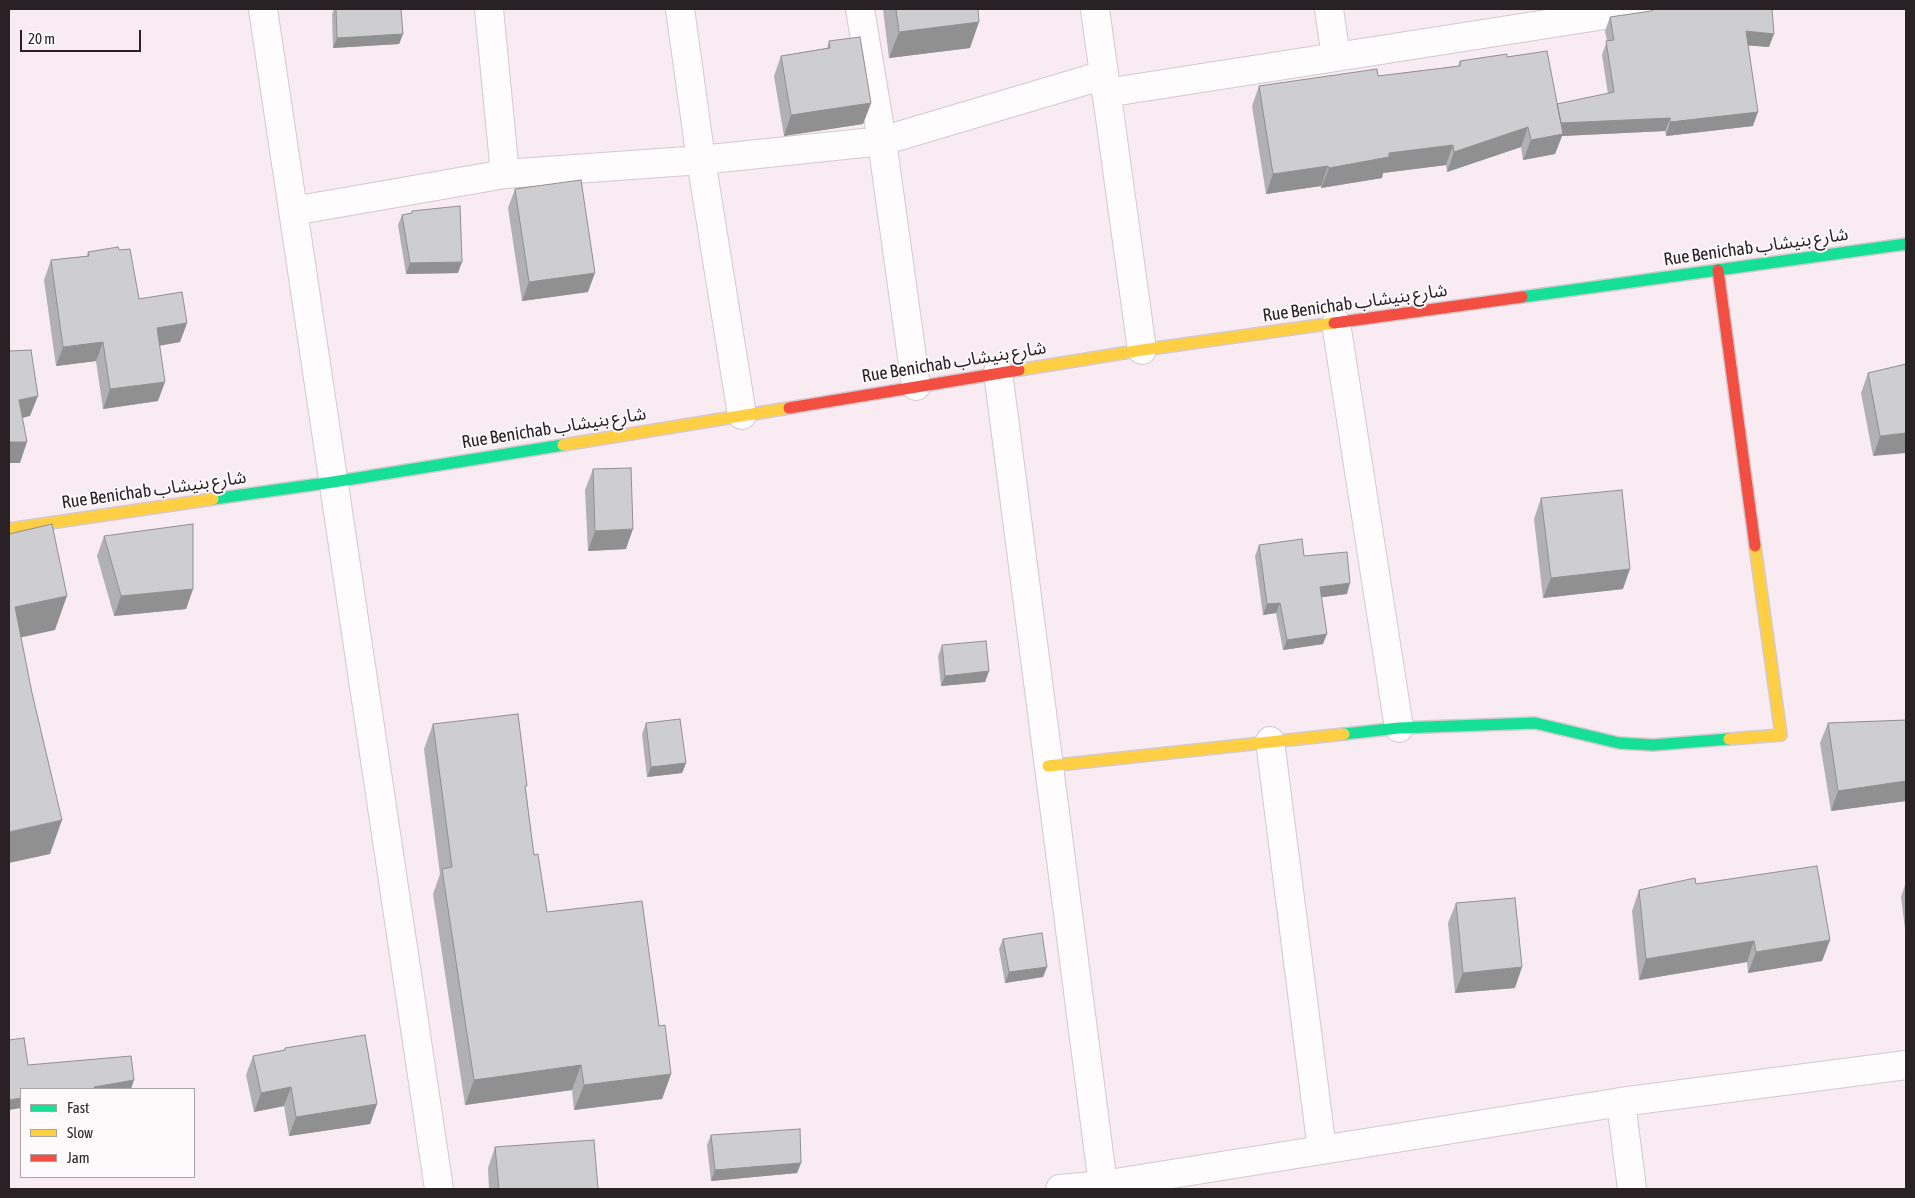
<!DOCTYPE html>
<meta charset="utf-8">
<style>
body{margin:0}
#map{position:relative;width:1915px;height:1198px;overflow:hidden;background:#f8ebf1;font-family:"Asap Condensed",sans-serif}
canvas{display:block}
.frame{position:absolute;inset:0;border:10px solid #2a2125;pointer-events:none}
.legend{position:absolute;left:20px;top:1088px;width:175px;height:90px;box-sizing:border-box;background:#fef9fb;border:1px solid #a9a3a5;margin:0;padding:6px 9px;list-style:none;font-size:15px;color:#2a2125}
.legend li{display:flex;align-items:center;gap:10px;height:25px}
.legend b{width:25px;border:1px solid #a9a3a5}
.scale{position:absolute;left:20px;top:30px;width:121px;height:22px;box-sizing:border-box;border:2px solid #2a2125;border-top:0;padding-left:6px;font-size:15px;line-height:18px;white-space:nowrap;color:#2a2125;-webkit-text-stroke:4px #fef9fb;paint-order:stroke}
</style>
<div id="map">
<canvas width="1915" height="1198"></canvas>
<div class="frame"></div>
<ul class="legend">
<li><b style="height:6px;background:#16e098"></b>Fast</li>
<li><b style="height:6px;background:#ffcf43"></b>Slow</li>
<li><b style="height:6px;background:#f24e42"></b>Jam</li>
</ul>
<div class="scale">20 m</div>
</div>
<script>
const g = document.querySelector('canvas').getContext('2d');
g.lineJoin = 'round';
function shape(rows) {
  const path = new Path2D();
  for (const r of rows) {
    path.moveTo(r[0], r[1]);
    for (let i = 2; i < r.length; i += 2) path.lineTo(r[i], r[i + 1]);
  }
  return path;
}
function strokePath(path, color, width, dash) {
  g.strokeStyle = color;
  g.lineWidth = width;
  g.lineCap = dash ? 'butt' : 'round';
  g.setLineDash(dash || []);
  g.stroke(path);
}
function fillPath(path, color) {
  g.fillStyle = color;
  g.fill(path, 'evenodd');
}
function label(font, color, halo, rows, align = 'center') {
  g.font = font + ' "Asap Condensed","Noto Sans Arabic",sans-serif';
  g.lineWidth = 4;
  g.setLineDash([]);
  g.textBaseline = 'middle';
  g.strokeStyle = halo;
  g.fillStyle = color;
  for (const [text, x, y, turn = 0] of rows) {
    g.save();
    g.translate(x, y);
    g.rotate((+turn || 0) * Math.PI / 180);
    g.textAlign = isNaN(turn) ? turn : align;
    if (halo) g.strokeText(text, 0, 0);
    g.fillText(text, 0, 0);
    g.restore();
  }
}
const street = shape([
 [263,9,439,1189],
 [489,9,505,174],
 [680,9,701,160,742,415],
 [860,9,882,141,916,386],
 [1095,9,1142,350],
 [1329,9,1336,57],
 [1106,93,1643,9],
 [293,211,505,174,701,160,882,141,1104,75],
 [1336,323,1399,728],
 [998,372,1103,1185],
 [1270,741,1322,1150],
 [1621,1102,1632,1189],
 [1060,1189,1103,1185,1621,1102,1906,1065]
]);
const fast = shape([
 [1522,297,1906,244],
 [213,499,333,482,563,445],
 [1344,734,1399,728,1535,723,1619,743,1653,745,1729,739]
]);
const slow = shape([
 [1019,370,1142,350,1334,323],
 [563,445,789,408],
 [9,529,213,499],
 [1729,739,1781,735,1755,546],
 [1048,766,1344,734]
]);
const jam = shape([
 [1718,270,1755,546],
 [1334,323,1522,297],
 [789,408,1019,370]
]);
strokePath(street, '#d4c9ce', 30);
strokePath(fast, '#d4c9ce', 14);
strokePath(slow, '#d4c9ce', 14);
strokePath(jam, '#d4c9ce', 14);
strokePath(street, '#fefcfd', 28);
strokePath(fast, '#16e098', 11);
strokePath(slow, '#ffcf43', 11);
strokePath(jam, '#f24e42', 11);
fillPath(shape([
 [334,9,401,9,403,34,399,44,333,48,332,14],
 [883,9,978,9,970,48,889,58],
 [1610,17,1769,47,1748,45,1753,126,1666,136,1665,131,1562,136,1555,154,1523,160,1521,147,1447,172,1446,165,1383,173,1382,178,1321,188,1321,186,1266,194,1252,106,1259,86,1378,76,1458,66,1460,61,1507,57,1557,104,1608,94,1602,55,1607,41,1605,31],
 [829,41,871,103,863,124,784,136,774,76,781,56,827,48],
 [515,189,588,292,522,301,508,208],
 [412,211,458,273,406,274,398,225,402,215,411,213],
 [119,250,139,299,187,323,180,342,159,346,158,401,103,409,96,361,56,366,44,280,51,260,87,256,88,252],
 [1906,364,1873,456,1861,393,1868,373],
 [593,469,626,549,588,551,585,490],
 [1541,498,1623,589,1543,598,1534,519],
 [104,536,193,589,186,609,114,616,97,556],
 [1259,545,1304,556,1347,594,1322,597,1323,644,1283,650,1276,613,1263,615,1255,556],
 [942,645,989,671,985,682,941,686,938,656],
 [1906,720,1906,801,1831,811,1820,743,1828,723],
 [646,723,686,763,682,773,647,777,642,734],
 [433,724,526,790,534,855,547,912,659,1026,671,1074,662,1099,574,1110,572,1090,465,1105,433,894,440,874,424,749],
 [1906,882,1906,937,1901,897],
 [1696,884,1830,940,1822,961,1748,973,1747,962,1639,980,1632,911,1639,890],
 [1456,903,1515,988,1455,993,1448,923],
 [1003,939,1047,967,1043,977,1005,983,999,949],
 [285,1048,377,1104,370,1124,289,1136,284,1106,254,1112,246,1075,253,1056,284,1050],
 [711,1135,801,1163,797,1173,711,1181,707,1145],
 [495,1147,598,1189,489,1189,488,1168]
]), '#b1b0b2');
fillPath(shape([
 [979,22,970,48,889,58,899,32],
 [1746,31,1774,34,1769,47,1741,45],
 [403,34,399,44,333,48,337,38],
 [871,103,863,124,784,136,791,115],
 [1758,112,1753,126,1666,136,1670,122],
 [1670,118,1665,131,1562,136,1555,154,1523,160,1531,140,1557,123],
 [1528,127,1521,147,1447,172,1454,152],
 [1453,145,1446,165,1383,173,1382,178,1321,188,1329,168,1389,153],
 [1328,166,1321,186,1266,194,1273,174],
 [462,262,458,273,406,274,410,263],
 [595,273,588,292,522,301,529,282],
 [187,323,180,342,150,347,157,328],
 [103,342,96,361,56,366,63,347],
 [165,382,158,401,103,409,110,389],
 [38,396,30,416,11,421,19,400],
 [1906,433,1906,453,1873,456,1880,436],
 [9,442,27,442,20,463,9,463],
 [633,529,626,549,588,551,595,531],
 [1630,569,1623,589,1543,598,1551,578],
 [1350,583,1347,594,1316,598,1320,587],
 [193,589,186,609,114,616,121,596],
 [67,596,55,630,9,640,15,607],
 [1280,603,1276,613,1263,615,1267,604],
 [1327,634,1323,644,1283,650,1287,640],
 [989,671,985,682,941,686,945,676],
 [686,763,682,773,647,777,651,767],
 [1906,781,1906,801,1831,811,1838,791],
 [62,820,50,854,9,863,9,832],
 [1830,940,1822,961,1748,973,1756,952],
 [1754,941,1747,962,1639,980,1646,959],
 [1047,967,1043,977,1005,983,1009,972],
 [1522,967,1515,988,1455,993,1463,973],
 [581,1065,572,1090,465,1105,474,1080],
 [671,1074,662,1099,574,1110,584,1085],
 [134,1080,131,1089,93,1089,94,1087],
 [291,1087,284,1106,254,1112,261,1093],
 [21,1098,21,1108,9,1110,9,1100],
 [377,1104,370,1124,289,1136,296,1117],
 [801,1163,797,1173,711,1181,715,1170]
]), '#909091');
const building = shape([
 [336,9,401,9,403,34,337,38,336,9],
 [896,9,978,9,979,22,899,32,896,9],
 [1655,9,1772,9,1774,34,1746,31,1758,112,1670,122,1670,118,1561,123,1557,104,1614,92,1606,41,1614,40,1610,17,1651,11,1655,9],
 [860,37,871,103,791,115,781,56,830,48,829,41,860,37],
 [1547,51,1563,134,1531,140,1528,127,1454,152,1453,145,1389,153,1389,157,1329,168,1328,166,1273,174,1259,86,1377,69,1378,76,1460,66,1460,61,1507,54,1507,57,1547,51],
 [581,180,595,273,529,282,515,189,581,180],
 [460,206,462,262,410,263,402,215,412,213,412,211,460,206],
 [118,247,119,250,130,249,139,299,182,292,187,323,157,328,165,382,110,389,103,342,63,347,51,260,89,256,88,252,118,247],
 [31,350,38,396,19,400,27,442,9,442,9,351,31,350],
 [1906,364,1906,433,1880,436,1868,373,1906,364],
 [631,468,633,529,595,531,593,469,631,468],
 [1622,490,1630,569,1551,578,1541,498,1622,490],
 [52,524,67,596,15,607,32,693,62,820,9,832,9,534,52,524],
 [193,524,193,589,121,596,104,536,193,524],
 [1302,539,1304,556,1347,552,1350,583,1320,587,1327,634,1287,640,1280,603,1267,604,1259,545,1302,539],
 [986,641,989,671,945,676,942,645,986,641],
 [518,714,527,786,525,786,534,855,538,854,547,912,642,901,659,1026,665,1025,671,1074,584,1085,581,1065,474,1080,442,869,452,867,433,724,518,714],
 [680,719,686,763,651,767,646,723,680,719],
 [1906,720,1906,781,1838,791,1828,723,1906,720],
 [1817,866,1830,940,1756,952,1754,941,1646,959,1639,890,1695,878,1696,884,1817,866],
 [1515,898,1522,967,1463,973,1456,903,1515,898],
 [1042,933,1047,967,1009,972,1003,939,1042,933],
 [365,1035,377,1104,296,1117,291,1087,261,1093,253,1056,285,1050,285,1048,365,1035],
 [24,1038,28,1065,131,1056,134,1080,94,1087,95,1089,21,1089,21,1098,9,1100,9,1040,24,1038],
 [800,1129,801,1163,715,1170,711,1135,800,1129],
 [594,1140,598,1189,499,1189,495,1147,594,1140]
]);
fillPath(building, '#cecdcf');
strokePath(building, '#909091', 1);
label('18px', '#2a2125', '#fef9fb', [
 ["Rue Benichab شارع بنيشاب",1756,247,-8],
 ["Rue Benichab شارع بنيشاب",1355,303,-8],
 ["Rue Benichab شارع بنيشاب",954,362,-9],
 ["Rue Benichab شارع بنيشاب",554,428,-9],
 ["Rue Benichab شارع بنيشاب",154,490,-8]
]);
</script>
